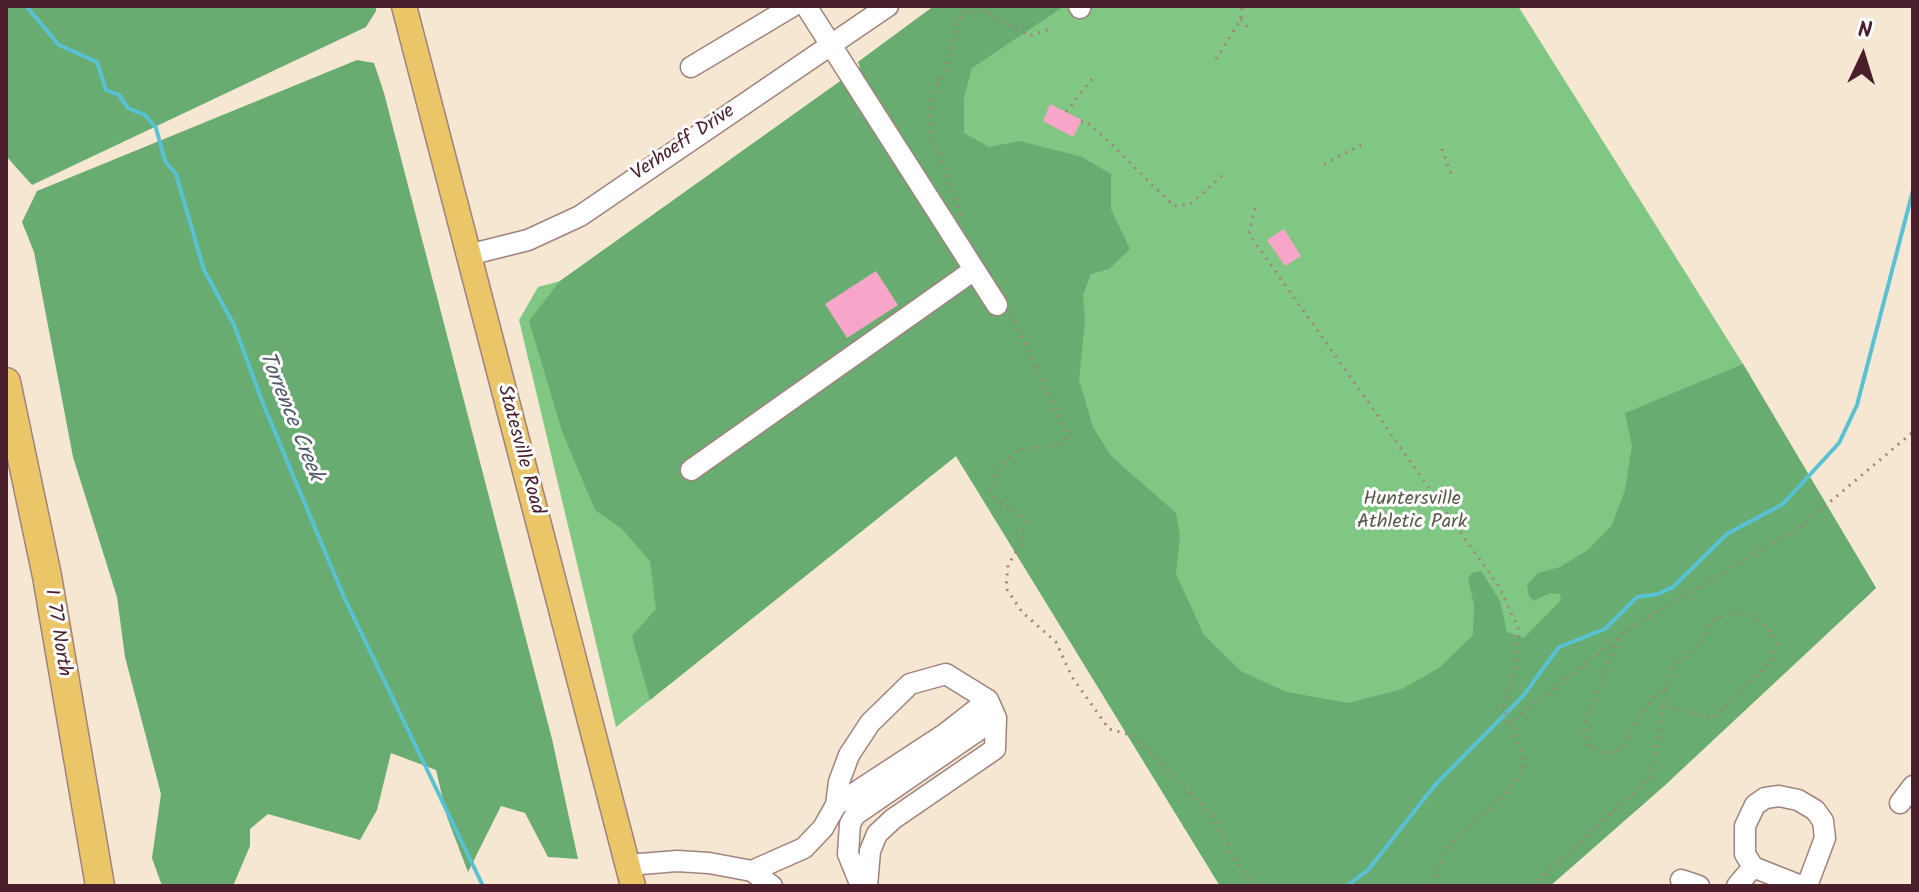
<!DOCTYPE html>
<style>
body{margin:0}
#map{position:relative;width:1919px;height:892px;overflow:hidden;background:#f6e7d2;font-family:Kalam,sans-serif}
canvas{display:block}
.frame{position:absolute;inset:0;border:8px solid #4a1f2b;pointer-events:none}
.north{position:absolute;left:1823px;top:16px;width:80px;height:80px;-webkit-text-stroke:6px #fff;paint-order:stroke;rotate:4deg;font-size:22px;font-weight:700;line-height:32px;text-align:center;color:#4a1f2b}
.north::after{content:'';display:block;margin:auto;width:28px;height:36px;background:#4a1f2b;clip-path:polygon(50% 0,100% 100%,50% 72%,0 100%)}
</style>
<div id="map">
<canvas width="1919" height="892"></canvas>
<div class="frame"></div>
<div class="north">N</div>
</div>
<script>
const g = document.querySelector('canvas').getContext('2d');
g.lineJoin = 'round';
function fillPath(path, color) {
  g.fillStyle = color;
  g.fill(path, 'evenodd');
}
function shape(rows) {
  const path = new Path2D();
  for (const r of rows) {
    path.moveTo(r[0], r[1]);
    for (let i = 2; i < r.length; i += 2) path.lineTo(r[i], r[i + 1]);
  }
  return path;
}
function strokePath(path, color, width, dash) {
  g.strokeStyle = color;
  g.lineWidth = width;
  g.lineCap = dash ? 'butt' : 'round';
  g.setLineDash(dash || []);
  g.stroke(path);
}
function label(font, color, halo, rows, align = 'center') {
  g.font = font + ' Kalam,sans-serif';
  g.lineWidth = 6;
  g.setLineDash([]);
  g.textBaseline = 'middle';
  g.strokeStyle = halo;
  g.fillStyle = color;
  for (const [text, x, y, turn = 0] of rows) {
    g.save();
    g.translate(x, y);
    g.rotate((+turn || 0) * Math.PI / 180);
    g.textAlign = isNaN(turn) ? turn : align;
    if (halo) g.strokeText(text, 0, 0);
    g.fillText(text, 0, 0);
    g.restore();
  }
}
fillPath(shape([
 [934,6,1518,6,1743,364,1876,588,1664,786,1550,886,1220,886,956,456,616,727,519,320,538,287,560,281,860,67,858,62]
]), '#80c783');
fillPath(shape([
 [6,6,376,6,376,11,366,27,32,185,6,156],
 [934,6,1063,7,972,68,964,97,964,133,989,147,1020,141,1082,157,1111,174,1111,209,1130,249,1109,269,1091,274,1083,295,1085,320,1079,380,1093,427,1111,456,1176,513,1180,537,1176,574,1204,635,1242,672,1287,692,1348,703,1402,689,1439,668,1473,635,1474,605,1468,578,1472,573,1481,571,1500,601,1507,632,1524,638,1561,600,1560,594,1550,593,1534,601,1529,596,1527,585,1538,573,1560,567,1588,550,1612,525,1625,490,1632,446,1625,413,1743,364,1876,588,1664,786,1550,886,1220,886,956,456,650,700,632,636,656,609,650,561,622,529,595,510,562,431,529,321,560,281,860,67,858,62],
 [357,60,374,63,384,93,552,739,578,859,548,857,525,813,501,806,468,872,447,817,436,770,391,753,377,810,360,840,268,814,250,829,250,846,233,886,162,886,152,858,161,794,125,657,117,597,73,457,34,252,22,222,37,191]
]), '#68ac71');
strokePath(shape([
 [26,6,59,45,97,62,106,90,119,95,128,108,145,115,156,128,165,161,176,174,204,270,234,325,264,406,344,597,483,886],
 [1347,886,1368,870,1435,785,1523,696,1559,647,1605,629,1637,597,1658,594,1673,587,1727,534,1783,504,1839,443,1857,405,1913,190]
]), '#58c2d4', 4);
fillPath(shape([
 [1050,104,1082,120,1073,137,1043,121],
 [1284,229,1301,256,1285,266,1267,240],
 [876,271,898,305,847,338,825,304]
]), '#f7a6ca');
const minor = shape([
 [806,6,997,305],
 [1079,6,1080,8],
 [691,67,793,6],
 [468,255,528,240,580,216,888,6],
 [691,470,974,270],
 [1900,803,1913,786],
 [836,805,946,733,988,700],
 [628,865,677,861,709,863,752,871,772,886],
 [752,871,804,848,823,828,836,805,839,782,849,755,870,723,910,684,946,674,988,700,996,718,995,749,893,819,877,834,870,851,867,886],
 [1681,880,1699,886],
 [861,886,848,854,850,824,855,815,996,718],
 [1737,886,1753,867],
 [1801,886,1753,867,1745,854,1745,826,1755,805,1765,798,1779,796,1798,800,1815,810,1823,821,1825,838,1807,886]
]);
const major = shape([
 [404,6,633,886]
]);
const highway = shape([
 [6,382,47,576,100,886]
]);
strokePath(minor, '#a0837e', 23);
strokePath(major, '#a0837e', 27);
strokePath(highway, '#a0837e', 31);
strokePath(shape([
 [1241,19,1250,30],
 [1216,59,1241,19,1242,6],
 [1066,112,1092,79],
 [1081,122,1085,121,1103,136,1174,206,1190,204,1224,174],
 [1442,149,1451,174],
 [1324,164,1367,142],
 [1255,208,1249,234,1500,588,1519,630,1518,657,1503,707,1523,755,1523,769,1510,789,1455,838,1441,860,1434,886],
 [961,215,931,132,929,116,931,100,952,52,956,23,967,12,985,11,1029,36,1050,29],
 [1011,314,1067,433,1065,442,1060,446,1018,449,994,474,990,494,1020,516,1024,522,1021,544,1008,565,1006,588,1022,612,1056,642,1072,677,1109,729,1134,736,1212,816,1237,865,1255,886],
 [1618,639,1587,717,1584,730,1590,747,1606,754,1621,748,1653,696,1667,687],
 [1509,724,1633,626,1799,528,1913,432],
 [1532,886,1652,776,1665,692,1673,668,1704,638,1710,621,1734,613,1754,616,1774,635,1777,643,1771,660,1713,718,1663,705]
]), '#a0837e', 3, [2, 6]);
strokePath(minor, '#fff', 20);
strokePath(major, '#ebc669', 24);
strokePath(highway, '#ebc669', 28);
label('20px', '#4a1f2b', '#fff', [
 ["Verhoeff Drive",684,144,-34],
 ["Statesville Road",519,450,75],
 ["I 77 North",56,633,81]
]);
label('20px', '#5d5a4a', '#fff', [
 ["Huntersville",1412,501],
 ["Athletic Park",1412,524]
]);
label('italic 22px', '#4f5866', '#fff', [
 ["Torrence Creek",289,417,68]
]);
</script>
